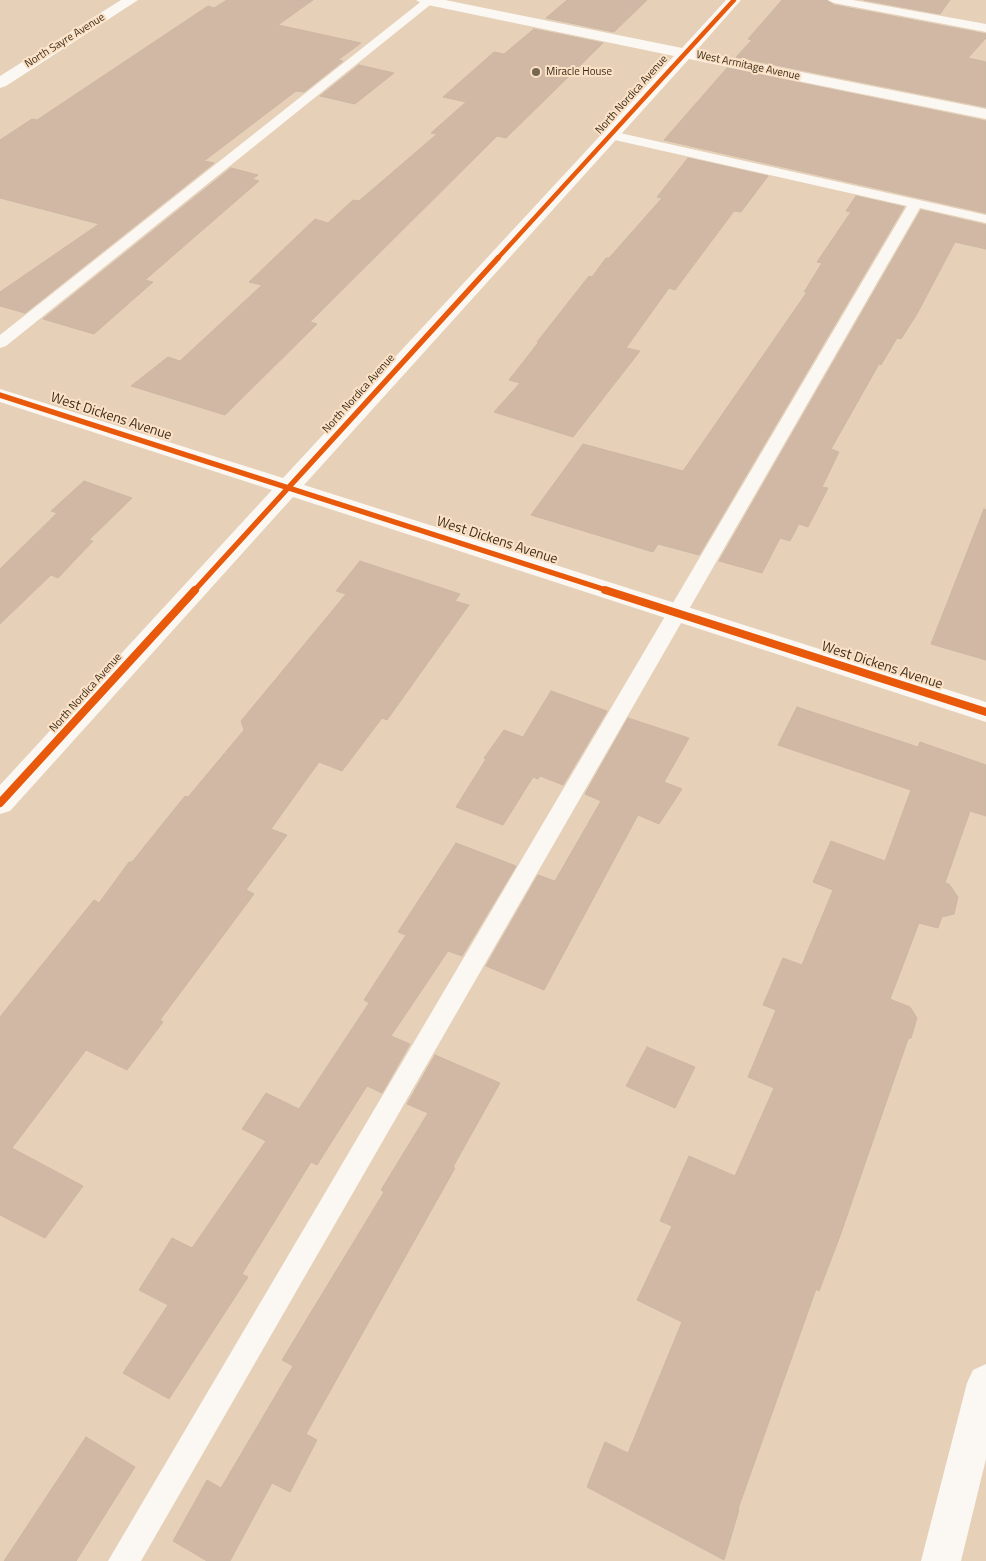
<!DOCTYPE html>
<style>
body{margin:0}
canvas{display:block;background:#e6d0b7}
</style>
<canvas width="986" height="1561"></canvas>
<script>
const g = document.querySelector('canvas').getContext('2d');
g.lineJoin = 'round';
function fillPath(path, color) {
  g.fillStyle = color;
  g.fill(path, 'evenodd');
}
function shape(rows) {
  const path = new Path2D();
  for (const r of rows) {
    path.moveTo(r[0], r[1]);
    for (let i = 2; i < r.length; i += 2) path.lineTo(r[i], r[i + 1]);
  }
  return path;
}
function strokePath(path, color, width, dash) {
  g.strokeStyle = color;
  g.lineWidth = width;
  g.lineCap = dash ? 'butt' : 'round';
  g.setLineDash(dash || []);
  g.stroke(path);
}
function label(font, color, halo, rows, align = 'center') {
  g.font = font + ' "Titillium Web",sans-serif';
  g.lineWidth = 4;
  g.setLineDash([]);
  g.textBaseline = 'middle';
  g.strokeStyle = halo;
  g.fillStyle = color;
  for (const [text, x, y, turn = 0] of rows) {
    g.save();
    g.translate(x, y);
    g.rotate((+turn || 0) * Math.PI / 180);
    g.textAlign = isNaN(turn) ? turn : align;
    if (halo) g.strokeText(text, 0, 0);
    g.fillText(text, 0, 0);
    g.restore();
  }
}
const building = shape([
 [227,0,313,0,278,25,361,43,338,60,343,61,304,92,296,91,204,161,214,163,25,313,0,306,0,292,99,224,0,198,0,140,32,119,37,120,208,6,214,8,227,0],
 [567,0,647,0,614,32,546,18,567,0],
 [782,0,826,0,834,5,986,34,986,38,968,58,986,62,986,107,736,57,752,40,748,39,782,0],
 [864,0,950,0,940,14,864,0],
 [534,29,603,43,506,138,497,136,310,322,317,324,225,415,131,386,168,357,180,361,262,285,249,282,315,219,328,223,353,200,359,201,437,134,431,133,466,102,443,97,494,52,504,54,534,29],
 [359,65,394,73,355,104,320,96,359,65],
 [727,68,986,121,986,213,664,140,727,68],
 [688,158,768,176,741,212,734,211,675,290,669,288,626,348,640,351,573,437,494,412,520,383,509,380,538,343,537,342,589,276,592,277,606,258,609,258,662,198,657,197,688,158],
 [231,168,258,175,252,179,259,181,145,280,153,282,94,334,43,319,231,168],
 [856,196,904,207,699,555,658,544,653,552,531,515,583,444,683,471,807,292,804,292,822,263,817,262,851,212,846,211,856,196],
 [921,210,986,225,986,249,955,242,917,314,901,339,897,338,881,365,879,364,831,449,839,452,822,487,828,488,808,527,799,524,790,541,780,538,762,573,719,561,921,210],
 [84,481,132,498,89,540,93,541,58,578,51,575,0,624,0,569,57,513,51,511,84,481],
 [984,509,986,510,986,660,931,644,984,509],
 [360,561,460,594,455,601,469,605,387,720,382,718,342,771,319,762,271,829,287,835,246,890,254,894,160,1020,163,1022,127,1070,86,1050,12,1148,83,1186,45,1238,0,1215,0,1017,94,900,99,903,129,862,132,862,185,796,188,797,244,730,241,721,346,594,336,591,360,561],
 [551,691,607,711,563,785,540,776,538,779,533,777,503,825,456,807,486,759,484,758,504,730,523,737,551,691],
 [797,707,918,747,920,742,986,765,986,816,970,811,945,883,949,884,958,897,954,914,942,917,938,928,919,923,890,999,910,1007,917,1018,911,1038,908,1039,840,1236,819,1291,816,1289,738,1509,739,1510,724,1560,587,1487,605,1442,628,1453,682,1322,637,1300,672,1226,660,1221,689,1156,735,1176,774,1088,748,1077,776,1010,763,1005,783,958,802,965,833,890,813,882,831,841,885,861,911,790,778,745,797,707],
 [628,718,689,738,664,782,682,789,659,824,638,815,544,990,486,966,538,875,555,881,601,801,585,794,628,718],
 [456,843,516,866,462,956,448,951,391,1036,410,1044,382,1093,367,1086,317,1165,311,1162,242,1274,248,1277,169,1399,123,1373,168,1305,139,1290,172,1238,192,1248,266,1141,242,1129,266,1093,299,1109,369,1003,364,1000,406,935,398,932,456,843],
 [647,1047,695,1067,675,1108,626,1086,647,1047],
 [435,1055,500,1083,453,1167,455,1168,306,1434,317,1440,290,1492,272,1483,230,1561,207,1561,173,1541,207,1480,221,1488,293,1366,282,1360,384,1192,381,1190,428,1113,407,1104,435,1055],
 [86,1437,135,1467,76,1561,4,1561,86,1437]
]);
fillPath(building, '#d1b8a4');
strokePath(building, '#cbb7a6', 1);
fillPath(shape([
 [423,0,435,1,6,346,0,348,0,335,423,0],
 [828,0,853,0,986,24,986,32,834,3,828,0],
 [611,131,986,215,986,223,920,208,141,1561,108,1561,907,206,606,138,604,135,606,132,611,131]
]), '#fbf8f4');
fillPath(shape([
 [121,0,138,0,6,86,0,88,0,76,121,0],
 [416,0,445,0,682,48,726,0,741,0,696,51,986,109,986,119,689,59,304,485,986,702,986,722,293,497,10,811,0,814,0,785,272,490,0,402,0,389,283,478,674,56,423,4,416,0],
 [986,1364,986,1459,961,1561,921,1561,967,1383,973,1370,986,1364]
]), '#fbf8f4');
strokePath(shape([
 [497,259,734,0]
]), '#e8590c', 4.5);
strokePath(shape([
 [0,395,609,591],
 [194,591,498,258]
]), '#e8590c', 5.5);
strokePath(shape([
 [605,590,986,712],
 [0,803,195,590]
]), '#e8590c', 8);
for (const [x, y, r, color] of [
 [536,72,5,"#786651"]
]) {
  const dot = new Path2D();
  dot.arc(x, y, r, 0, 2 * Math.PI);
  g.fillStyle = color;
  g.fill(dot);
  strokePath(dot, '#fbe2c6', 2);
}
label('11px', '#3d2d1a', '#fbe2c6', [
 ["North Sayre Avenue",65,41,-32],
 ["West Armitage Avenue",748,66,12],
 ["North Nordica Avenue",632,95,-48],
 ["North Nordica Avenue",359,394,-48],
 ["North Nordica Avenue",86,693,-48]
]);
label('11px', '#3d2d1a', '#fbe2c6', [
 ["Miracle House",546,72]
], 'left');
label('14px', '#3d2d1a', '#fbe2c6', [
 ["West Dickens Avenue",111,417,18],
 ["West Dickens Avenue",497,541,18],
 ["West Dickens Avenue",882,666,18]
]);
</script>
